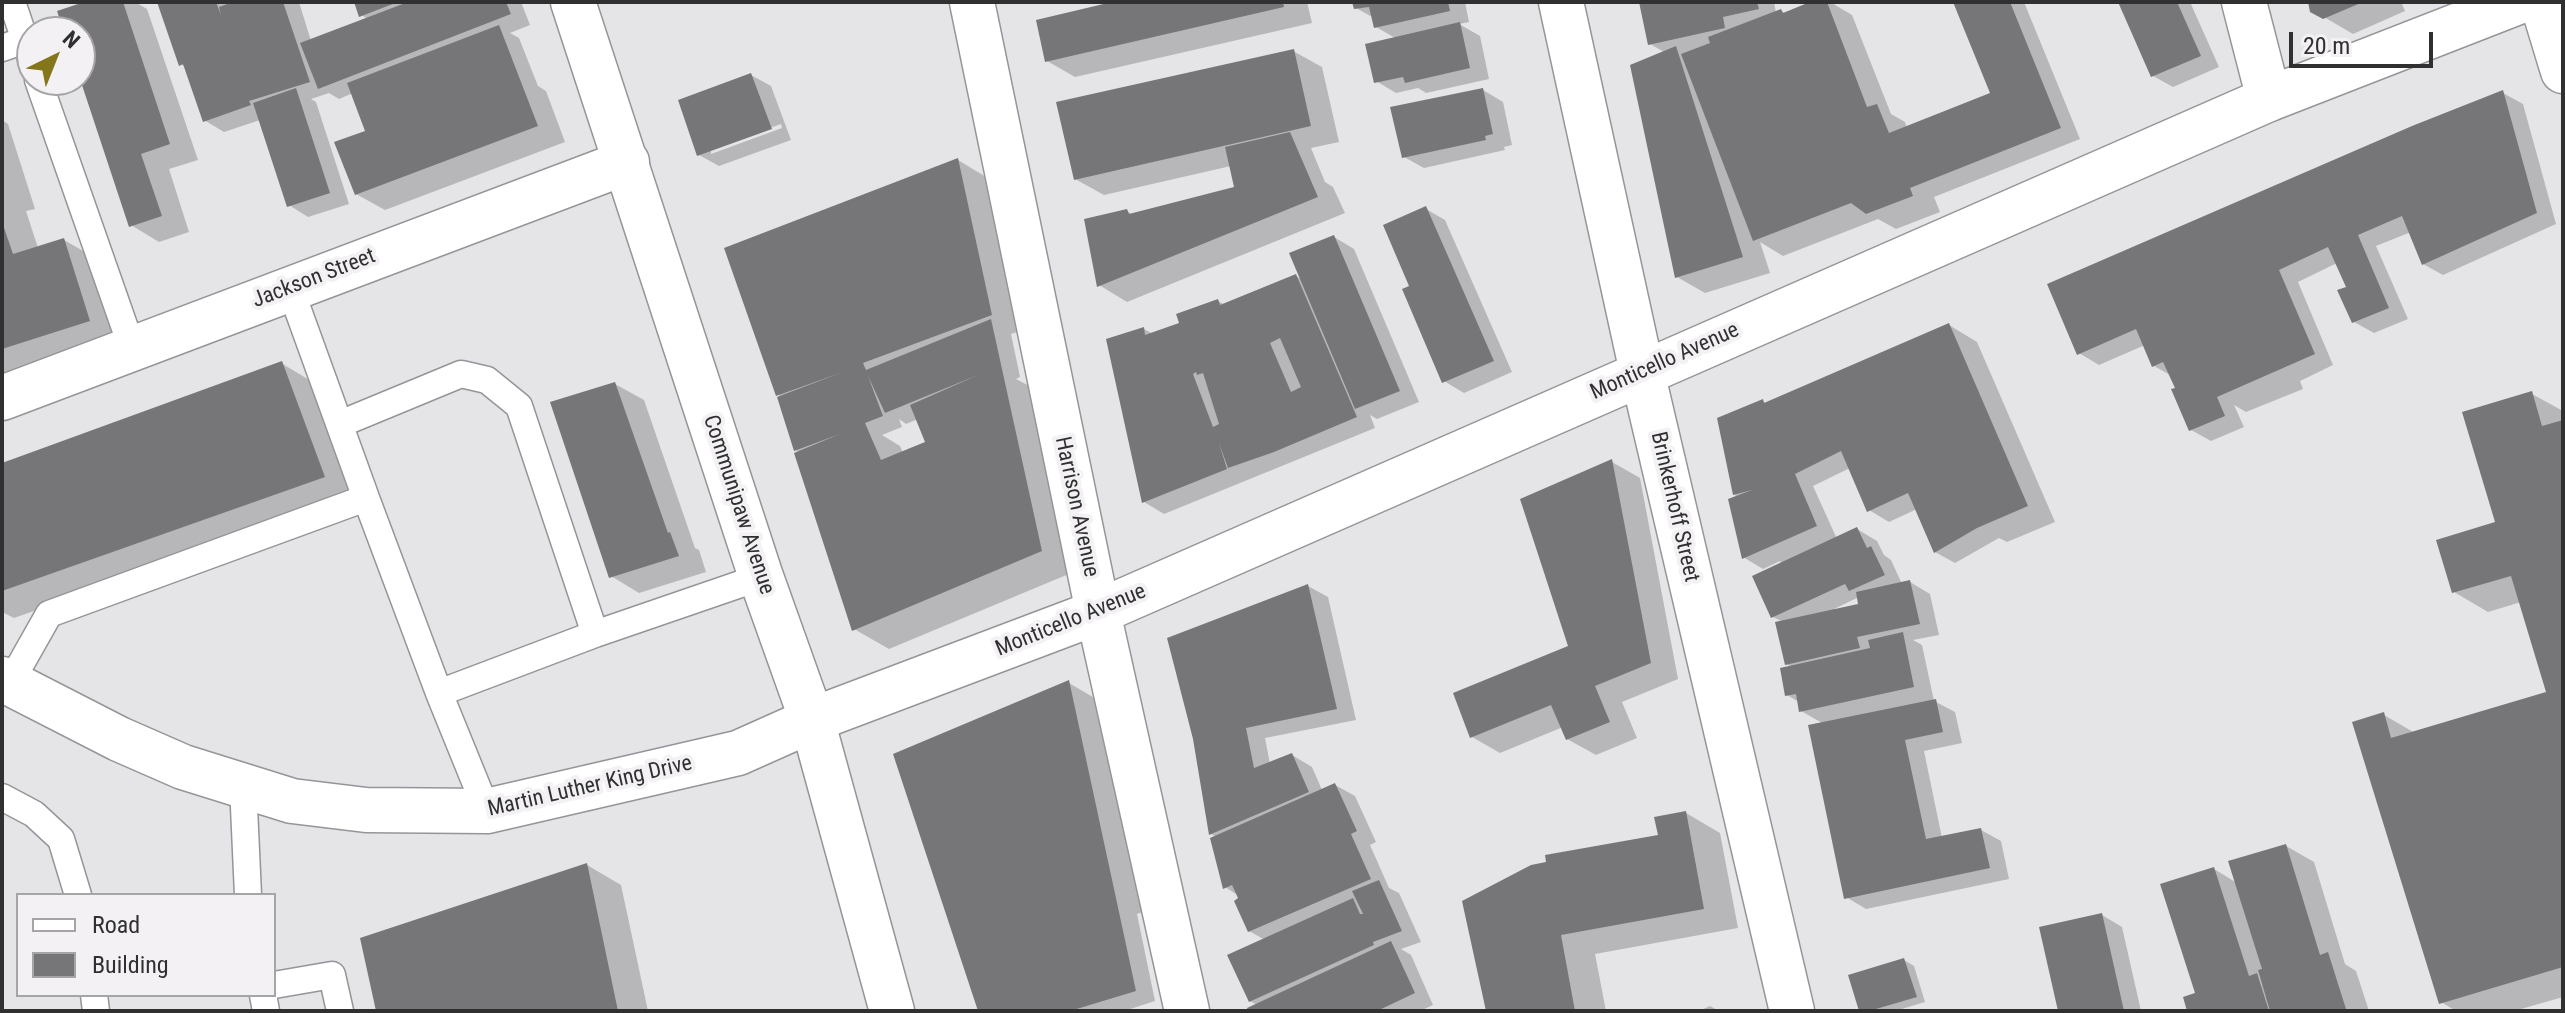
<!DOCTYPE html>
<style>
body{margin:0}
#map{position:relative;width:2565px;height:1013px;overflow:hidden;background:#e5e4e7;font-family:"Roboto Condensed",sans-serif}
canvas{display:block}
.frame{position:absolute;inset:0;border:4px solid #303031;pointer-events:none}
.legend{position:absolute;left:16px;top:893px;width:260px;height:104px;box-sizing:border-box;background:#f3f1f4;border:2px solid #a5a4a6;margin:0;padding:10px 14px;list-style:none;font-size:24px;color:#303031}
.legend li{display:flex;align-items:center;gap:16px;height:40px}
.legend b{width:40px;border:2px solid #a5a4a6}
.north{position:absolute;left:16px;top:16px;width:80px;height:80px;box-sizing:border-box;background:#f3f1f4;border:2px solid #a5a4a6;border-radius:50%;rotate:43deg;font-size:22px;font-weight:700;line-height:32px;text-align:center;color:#303031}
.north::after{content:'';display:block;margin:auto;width:28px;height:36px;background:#84761a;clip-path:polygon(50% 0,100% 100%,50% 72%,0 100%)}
.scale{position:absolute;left:2289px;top:32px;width:144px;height:36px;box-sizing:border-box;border:4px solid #303031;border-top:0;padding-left:10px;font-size:24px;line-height:28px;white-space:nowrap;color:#303031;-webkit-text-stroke:6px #f3f1f4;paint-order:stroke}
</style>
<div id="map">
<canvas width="2565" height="1013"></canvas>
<div class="frame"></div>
<ul class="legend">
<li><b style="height:10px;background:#fff"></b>Road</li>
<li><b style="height:22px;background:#767578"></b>Building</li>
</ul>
<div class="north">N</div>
<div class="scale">20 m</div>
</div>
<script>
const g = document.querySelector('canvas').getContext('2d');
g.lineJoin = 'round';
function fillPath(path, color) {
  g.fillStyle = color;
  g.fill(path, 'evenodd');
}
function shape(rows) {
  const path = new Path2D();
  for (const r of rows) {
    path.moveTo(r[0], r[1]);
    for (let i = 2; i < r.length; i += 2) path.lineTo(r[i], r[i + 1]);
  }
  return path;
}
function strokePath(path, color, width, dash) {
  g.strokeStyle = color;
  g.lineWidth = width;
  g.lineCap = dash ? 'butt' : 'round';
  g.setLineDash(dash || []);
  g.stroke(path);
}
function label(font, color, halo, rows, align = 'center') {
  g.font = font + ' "Roboto Condensed",sans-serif';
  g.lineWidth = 8;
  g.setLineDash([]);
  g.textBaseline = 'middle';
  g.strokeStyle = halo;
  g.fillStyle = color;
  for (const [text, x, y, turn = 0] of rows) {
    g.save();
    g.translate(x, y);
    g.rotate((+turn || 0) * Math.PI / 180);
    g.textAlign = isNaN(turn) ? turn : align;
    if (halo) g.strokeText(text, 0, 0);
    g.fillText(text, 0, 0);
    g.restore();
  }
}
fillPath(shape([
 [90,2,135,2,147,9,198,160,169,169,189,232,159,242,131,225,80,73,80,32,66,32],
 [160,2,231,2,232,4,239,2,299,2,311,41,368,19,361,15,356,2,521,2,530,25,510,33,519,38,538,86,546,91,565,142,385,210,356,194,368,132,353,93,339,99,329,93,311,99,316,102,349,204,308,217,289,205,260,120,224,132,204,120,187,68,180,64],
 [1121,2,1307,2,1312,23,1075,77,1047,61],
 [1354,2,1465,2,1469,22,1459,24,1480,36,1489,79,1426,93,1418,88,1396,93,1376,81,1397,39,1376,27,1374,18,1356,8],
 [1641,2,1774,2,1776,13,1781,11,1786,14,1815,2,1830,2,1852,15,1891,114,1905,122,1907,128,1993,95,1958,2,2024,2,2080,139,1934,197,1940,212,1896,229,1878,219,1783,256,1760,242,1770,273,1705,293,1677,277,1666,53,1650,44],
 [2120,2,2190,2,2219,67,2173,87,2153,76],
 [2310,2,2408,2,2402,4,2405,11,2353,34,2312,10],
 [1293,51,1322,67,1339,142,1311,148,1325,182,1333,187,1345,213,1127,302,1099,285,1127,211,1133,215,1240,187,1231,166,1104,195,1075,179],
 [751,75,771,86,791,140,719,166,699,155],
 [781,124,782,128,711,154,711,149],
 [1483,90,1503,102,1512,145,1504,147,1505,150,1424,168,1404,157],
 [2503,93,2523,104,2556,224,2443,275,2423,264,2411,232,2376,246,2408,319,2374,333,2354,322,2348,288,2337,263,2298,282,2333,365,2300,381,2303,389,2246,412,2234,405,2244,427,2211,441,2191,430,2172,376,2154,366,2145,345,2099,365,2079,353],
 [2,120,8,124,35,209,26,211,38,248,64,240,99,260,124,340,2,379],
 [958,160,986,177,1020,331,1011,334,1020,377,1016,379,1035,389,1076,571,889,649,854,629,800,453,795,450,783,397,778,395],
 [899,419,906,424,918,419,928,443,903,453,900,446,882,435,902,427],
 [1426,209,1445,220,1512,372,1464,393,1444,381,1412,288],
 [1334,237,1354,249,1419,402,1377,419,1370,415,1375,428,1164,514,1144,502,1144,329,1153,334,1182,324,1218,301,1225,305,1296,276,1303,280],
 [1949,325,1977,342,2055,522,2007,542,1999,538,1955,563,1935,552,1917,509,1889,522,1869,510,1850,468,1813,486,1837,539,1857,529,1877,541,1884,555,1891,560,1902,584,1910,582,1930,594,1939,635,1913,640,1922,645,1934,701,1955,712,1962,743,1924,751,1942,838,1981,830,2001,841,2009,879,1866,909,1846,897,1824,724,1801,711,1799,702,1787,695,1792,667,1786,664,1783,622,1773,617,1782,565,1780,561,1763,569,1743,557,1736,498,1719,420,1762,401,1767,404],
 [1859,597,1861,605,1835,611,1834,609],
 [281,363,316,384,359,496,14,618,2,612,2,465],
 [615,384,644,400,695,548,699,550,706,572,639,593,611,576],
 [2532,394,2563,411,2563,997,2514,1011,2456,1011,2441,1002,2384,715,2415,733,2548,693,2521,602,2488,612,2454,592,2498,523],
 [1612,462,1640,478,1678,679,1622,702,1637,738,1596,755,1567,739,1563,727,1500,753,1472,737,1571,647],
 [1308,586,1328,597,1356,720,1265,738,1270,764,1292,755,1312,767,1322,790,1335,785,1355,796,1376,842,1370,845,1389,888,1399,893,1421,942,1401,949,1411,955,1433,1005,1420,1011,1250,1011,1257,1005,1250,1001,1265,940,1249,931,1239,896,1225,887,1216,837,1211,834,1195,738],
 [1069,683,1103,703,1149,910,1137,914,1155,1001,1124,1011,980,1011],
 [1686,813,1720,833,1738,928,1595,954,1606,1011,1488,1011,1465,902,1660,836],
 [2286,846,2314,862,2345,964,2356,971,2369,1011,2190,1011,2197,995,2214,869,2237,883],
 [587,865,621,885,648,1011,378,1011],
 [2102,915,2122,927,2141,1011,2060,1011],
 [1904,960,1914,966,1925,1002,1895,1011,1862,1011],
 [1710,1006,1719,1011,1699,1011]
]), '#0003');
fillPath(shape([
 [84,2,123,2,170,144,141,154,162,216,129,227,80,79,80,32,64,32,57,11],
 [157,2,216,2,221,15,219,7,233,2,283,2,310,82,249,101,251,105,203,122,183,64,179,66],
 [354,2,398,2,359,17],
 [408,2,506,2,511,14,318,89,300,43],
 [1112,2,1283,2,1284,7,1045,62,1036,20],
 [1352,2,1448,2,1450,11,1374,28,1369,7,1354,9],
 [1639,2,1757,2,1759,9,1723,17,1725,28,1648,45],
 [1810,2,1827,2,1867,107,1877,104,1889,133,1990,93,1953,2,2010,2,2061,128,1910,188,1913,196,1866,214,1851,203,1753,241,1681,54,1710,43,1708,37,1781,9,1783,13],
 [2118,2,2177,2,2201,56,2151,77],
 [2308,2,2363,2,2323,19,2310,12],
 [1460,22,1470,68,1405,83,1403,77,1374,83,1365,44],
 [499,25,538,126,355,195,334,142,365,131,347,83],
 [1676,46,1743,257,1675,278,1630,65],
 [1294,49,1311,126,1074,180,1056,102],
 [751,73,772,129,697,156,678,100],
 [296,88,330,193,287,207,253,103],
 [1483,88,1493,134,1485,136,1486,140,1402,158,1390,107],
 [2503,90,2537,213,2422,265,2402,216,2358,235,2389,308,2352,323,2337,290,2346,287,2328,247,2279,270,2315,354,2217,397,2225,416,2189,431,2171,389,2175,388,2163,362,2152,367,2136,329,2077,355,2047,284,2412,126],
 [1290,132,1318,197,1097,287,1084,219,1127,209,1129,214,1234,187,1225,147],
 [958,158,992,315,863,363,866,370,991,319,1042,551,852,631,794,453,840,434,794,451,777,397,843,372,776,396,724,248],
 [978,375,910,405,925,442,881,460,865,423,883,416,868,376,885,413],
 [1426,206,1494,361,1442,383,1402,289,1409,286,1383,225],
 [2,222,13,254,64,238,90,321,2,349],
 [1334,235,1400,391,1355,409,1289,253],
 [1296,274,1357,417,1274,452,1228,468,1219,443,1227,469,1142,503,1106,339,1144,327,1145,335,1179,323,1176,314,1218,299,1220,305],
 [1280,338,1301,387,1291,392,1270,343],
 [1196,372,1197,375,1203,373,1219,424,1213,427,1193,374],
 [1949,323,2028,506,1977,528,1934,553,1908,493,1867,512,1841,451,1795,474,1817,526,1742,559,1728,499,1752,490,1733,495,1717,418,1763,399,1764,403],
 [282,361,325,477,2,591,2,463],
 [615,382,668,533,670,532,679,556,609,578,550,402],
 [2532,391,2542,426,2563,420,2563,967,2439,1004,2352,722,2384,712,2391,738,2546,692,2511,576,2452,593,2436,540,2495,522,2462,412],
 [1612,459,1651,663,1595,686,1610,722,1566,740,1551,705,1470,738,1453,693,1568,646,1520,499],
 [1857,527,1867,548,1871,546,1885,575,1849,591,1845,584,1771,618,1752,576],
 [1910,580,1920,624,1857,637,1860,648,1785,665,1775,622,1858,604,1856,592],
 [1308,584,1337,709,1246,728,1254,768,1292,753,1309,792,1209,835,1193,739,1167,638],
 [1903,632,1914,687,1799,712,1796,694,1785,696,1780,668,1870,648,1868,640],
 [1069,680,1136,991,1070,1011,978,1011,893,754],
 [1936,699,1943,732,1905,740,1926,839,1981,828,1990,868,1844,899,1808,725],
 [1335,783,1357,831,1351,834,1371,879,1248,932,1234,901,1238,898,1232,885,1223,889,1210,838],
 [1686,811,1704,909,1561,935,1575,1011,1486,1011,1462,901,1531,865,1546,862,1545,855,1658,835,1654,817],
 [2286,844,2320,955,2328,952,2346,1009,2270,1011,2258,970,2262,969,2228,861],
 [587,863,618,1011,376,1011,360,938],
 [2214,867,2249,976,2257,973,2269,1011,2187,1011,2183,997,2195,993,2160,884],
 [1379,880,1402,931,1373,942,1374,945,1249,1002,1227,955,1353,898,1360,914,1363,914,1352,891],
 [2102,913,2124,1011,2058,1011,2039,927],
 [1391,941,1415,993,1377,1011,1248,1011,1247,1008],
 [1904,958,1917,997,1869,1011,1859,1011,1848,975]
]), '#767578');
const service = shape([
 [12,2,32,61],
 [2,48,25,40],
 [38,80,132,348],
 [290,288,366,498],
 [340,424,461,374,487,380,519,406,595,634,439,693],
 [595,634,761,577],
 [10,683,49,614,366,498,439,693,487,811],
 [243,785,248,895],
 [2,797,34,814,61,839,78,895],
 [274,985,332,975,340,1011],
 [94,995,96,1011],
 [263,995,266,1011]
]);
const minor = shape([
 [972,2,1098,612,1187,1011],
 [1561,2,1642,372,1792,1011],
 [2244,2,2269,99],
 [2542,2,2563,71],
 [2,398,627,162]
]);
const tertiary = shape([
 [2,679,119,739,183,767,292,801,366,810,487,811,738,753,812,720,1098,612,2269,99,2518,2]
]);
const secondary = shape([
 [573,2,761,577,812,720,892,1011]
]);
strokePath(service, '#969498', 29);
strokePath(minor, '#969498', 47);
strokePath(tertiary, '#969498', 47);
strokePath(secondary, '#969498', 47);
strokePath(service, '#fff', 26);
strokePath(minor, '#fff', 44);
strokePath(tertiary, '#fff', 44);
strokePath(secondary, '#fff', 44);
label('22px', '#303031', '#f3f1f4', [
 ["Jackson Street",314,279,-21],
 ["Monticello Avenue",1665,362,-24],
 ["Communipaw Avenue",738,505,72],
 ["Harrison Avenue",1076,507,78],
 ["Brinkerhoff Street",1674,507,77],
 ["Monticello Avenue",1071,621,-22],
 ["Martin Luther King Drive",590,787,-13]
]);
</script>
